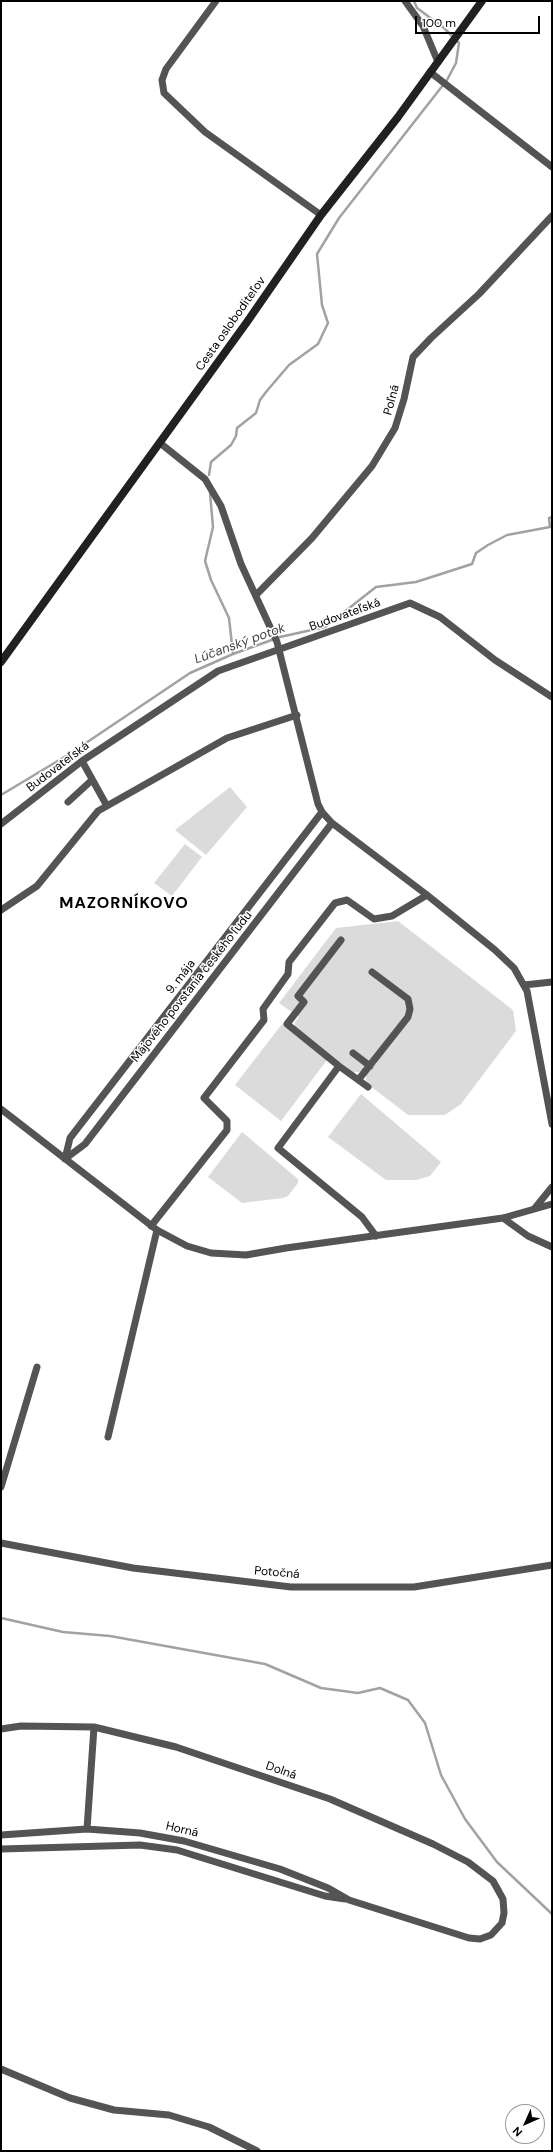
<!DOCTYPE html>
<meta charset="utf-8">
<style>
body{margin:0}
#map{position:relative;width:553px;height:2152px;overflow:hidden;background:#fff;font-family:"DM Sans",sans-serif}
canvas{display:block}
.frame{position:absolute;inset:0;border:2px solid #000;pointer-events:none}
.north{position:absolute;left:505px;top:2104px;width:40px;height:40px;box-sizing:border-box;background:#fff;border:1px solid #999;border-radius:50%;rotate:225deg;font-size:11px;font-weight:700;line-height:16px;text-align:center;color:#000}
.north::after{content:'';display:block;margin:auto;width:14px;height:18px;background:#000;clip-path:polygon(50% 0,100% 100%,50% 72%,0 100%)}
.scale{position:absolute;left:415px;top:16px;width:125px;height:18px;box-sizing:border-box;border:2px solid #000;border-top:0;padding-left:5px;font-size:12px;line-height:14px;white-space:nowrap;color:#000;-webkit-text-stroke:3px #fff;paint-order:stroke}
</style>
<div id="map">
<canvas width="553" height="2152"></canvas>
<div class="frame"></div>
<div class="north">N</div>
<div class="scale">100 m</div>
</div>
<script>
const g = document.querySelector('canvas').getContext('2d');
g.lineJoin = 'round';
function fillPath(path, color) {
  g.fillStyle = color;
  g.fill(path, 'evenodd');
}
function shape(rows) {
  const path = new Path2D();
  for (const r of rows) {
    path.moveTo(r[0], r[1]);
    for (let i = 2; i < r.length; i += 2) path.lineTo(r[i], r[i + 1]);
  }
  return path;
}
function strokePath(path, color, width, dash) {
  g.strokeStyle = color;
  g.lineWidth = width;
  g.lineCap = dash ? 'butt' : 'round';
  g.setLineDash(dash || []);
  g.stroke(path);
}
function label(font, color, halo, rows, align = 'center') {
  g.font = font + ' "DM Sans",sans-serif';
  g.lineWidth = 3;
  g.setLineDash([]);
  g.textBaseline = 'middle';
  g.strokeStyle = halo;
  g.fillStyle = color;
  for (const [text, x, y, turn = 0] of rows) {
    g.save();
    g.translate(x, y);
    g.rotate((+turn || 0) * Math.PI / 180);
    g.textAlign = isNaN(turn) ? turn : align;
    if (halo) g.strokeText(text, 0, 0);
    g.fillText(text, 0, 0);
    g.restore();
  }
}
fillPath(shape([
 [230,787,247,807,206,855,175,830],
 [185,844,202,857,172,896,154,883],
 [398,921,513,1010,516,1031,461,1104,445,1115,408,1115,369,1085,366,1080,366,1075,361,1072,353,1072,295,1027,295,1022,299,1017,279,1003,336,928],
 [282,1024,327,1060,281,1121,235,1085],
 [361,1094,441,1162,430,1176,416,1180,386,1180,328,1137],
 [242,1132,298,1179,298,1183,288,1196,283,1198,242,1203,208,1177]
]), '#dbdbdb');
strokePath(shape([
 [209,475,211,462,231,445,236,436,237,428,256,413,260,400,266,392,289,365,318,344,328,323,322,305,317,254,339,218,447,80,456,63,459,43,444,28,417,8,414,1],
 [210,493,213,527,205,561,211,580,229,618,233,654],
 [1,795,71,753,190,673,233,654,280,637,325,627,376,587,416,582,472,564,476,553,488,545,507,535,550,527,549,518,552,517],
 [1,1618,63,1632,110,1636,265,1664,321,1688,358,1693,380,1688,408,1700,425,1723,441,1775,465,1819,497,1862,552,1914]
]), '#a2a2a2', 2.5);
strokePath(shape([
 [216,1,166,69,162,80,164,93,205,132,321,215],
 [405,1,423,26,438,62],
 [430,72,552,167],
 [160,443,205,479,221,506,241,564,277,642,318,804,322,812,332,823,427,895,495,950,514,968,527,991,552,1124],
 [256,595,312,538,372,466,395,428,404,399,413,357,431,338,479,294,552,216],
 [82,761,107,806],
 [68,802,92,780],
 [1,824,82,761,218,671,410,603,440,617,495,660,552,697],
 [1,910,37,886,98,811,227,738,297,715],
 [341,940,298,996,304,1002,287,1024,339,1066,278,1148,362,1217,376,1236],
 [524,985,552,982],
 [353,1053,370,1066],
 [339,1066,368,1087],
 [359,1079,408,1017,410,1009,408,999,372,972],
 [1,1109,157,1230,187,1246,211,1253,246,1255,286,1248,503,1218,552,1204],
 [65,1159,70,1138,322,812],
 [65,1159,85,1144,332,823],
 [535,1208,552,1187],
 [503,1218,528,1236,552,1247],
 [151,1226,227,1130,227,1121,204,1098,264,1020,263,1009,288,974,289,962,335,903,347,900,374,919,392,916,427,895],
 [108,1437,157,1230],
 [1,1487,37,1367],
 [1,1543,133,1568,291,1587,414,1587,552,1565],
 [1,1729,21,1726,94,1727,176,1747,330,1799,433,1844,468,1862,493,1881,503,1899,504,1913,502,1923,491,1935,480,1939,469,1938,349,1900,328,1888,280,1869,184,1841,140,1833,87,1829,1,1835],
 [87,1829,94,1727],
 [1,1849,140,1845,177,1850,325,1896,345,1899],
 [1,2069,70,2098,114,2110,169,2115,209,2127,257,2151]
]), '#545454', 7);
strokePath(shape([
 [1,662,247,322,321,215,398,117,482,1]
]), '#212121', 8);
label('12px', '#000', '#fff', [
 ["Cesta osloboditeľov",231,324,-55],
 ["Poľná",392,400,-75],
 ["Budovateľská",345,615,-20],
 ["Budovateľská",58,767,-37],
 ["9. mája",181,977,-52],
 ["Májového povstania českého ľudu",192,987,-52],
 ["Potočná",277,1573,5],
 ["Dolná",281,1771,19],
 ["Horná",182,1830,13]
]);
label('italic 13px', '#434343', '#fff', [
 ["Lúčanský potok",240,644,-20]
]);
g.letterSpacing = '1px';
label('bold 16px', '#000', '#fff', [
 ["MAZORNÍKOVO",124,904]
]);
g.letterSpacing = '0px';
</script>
